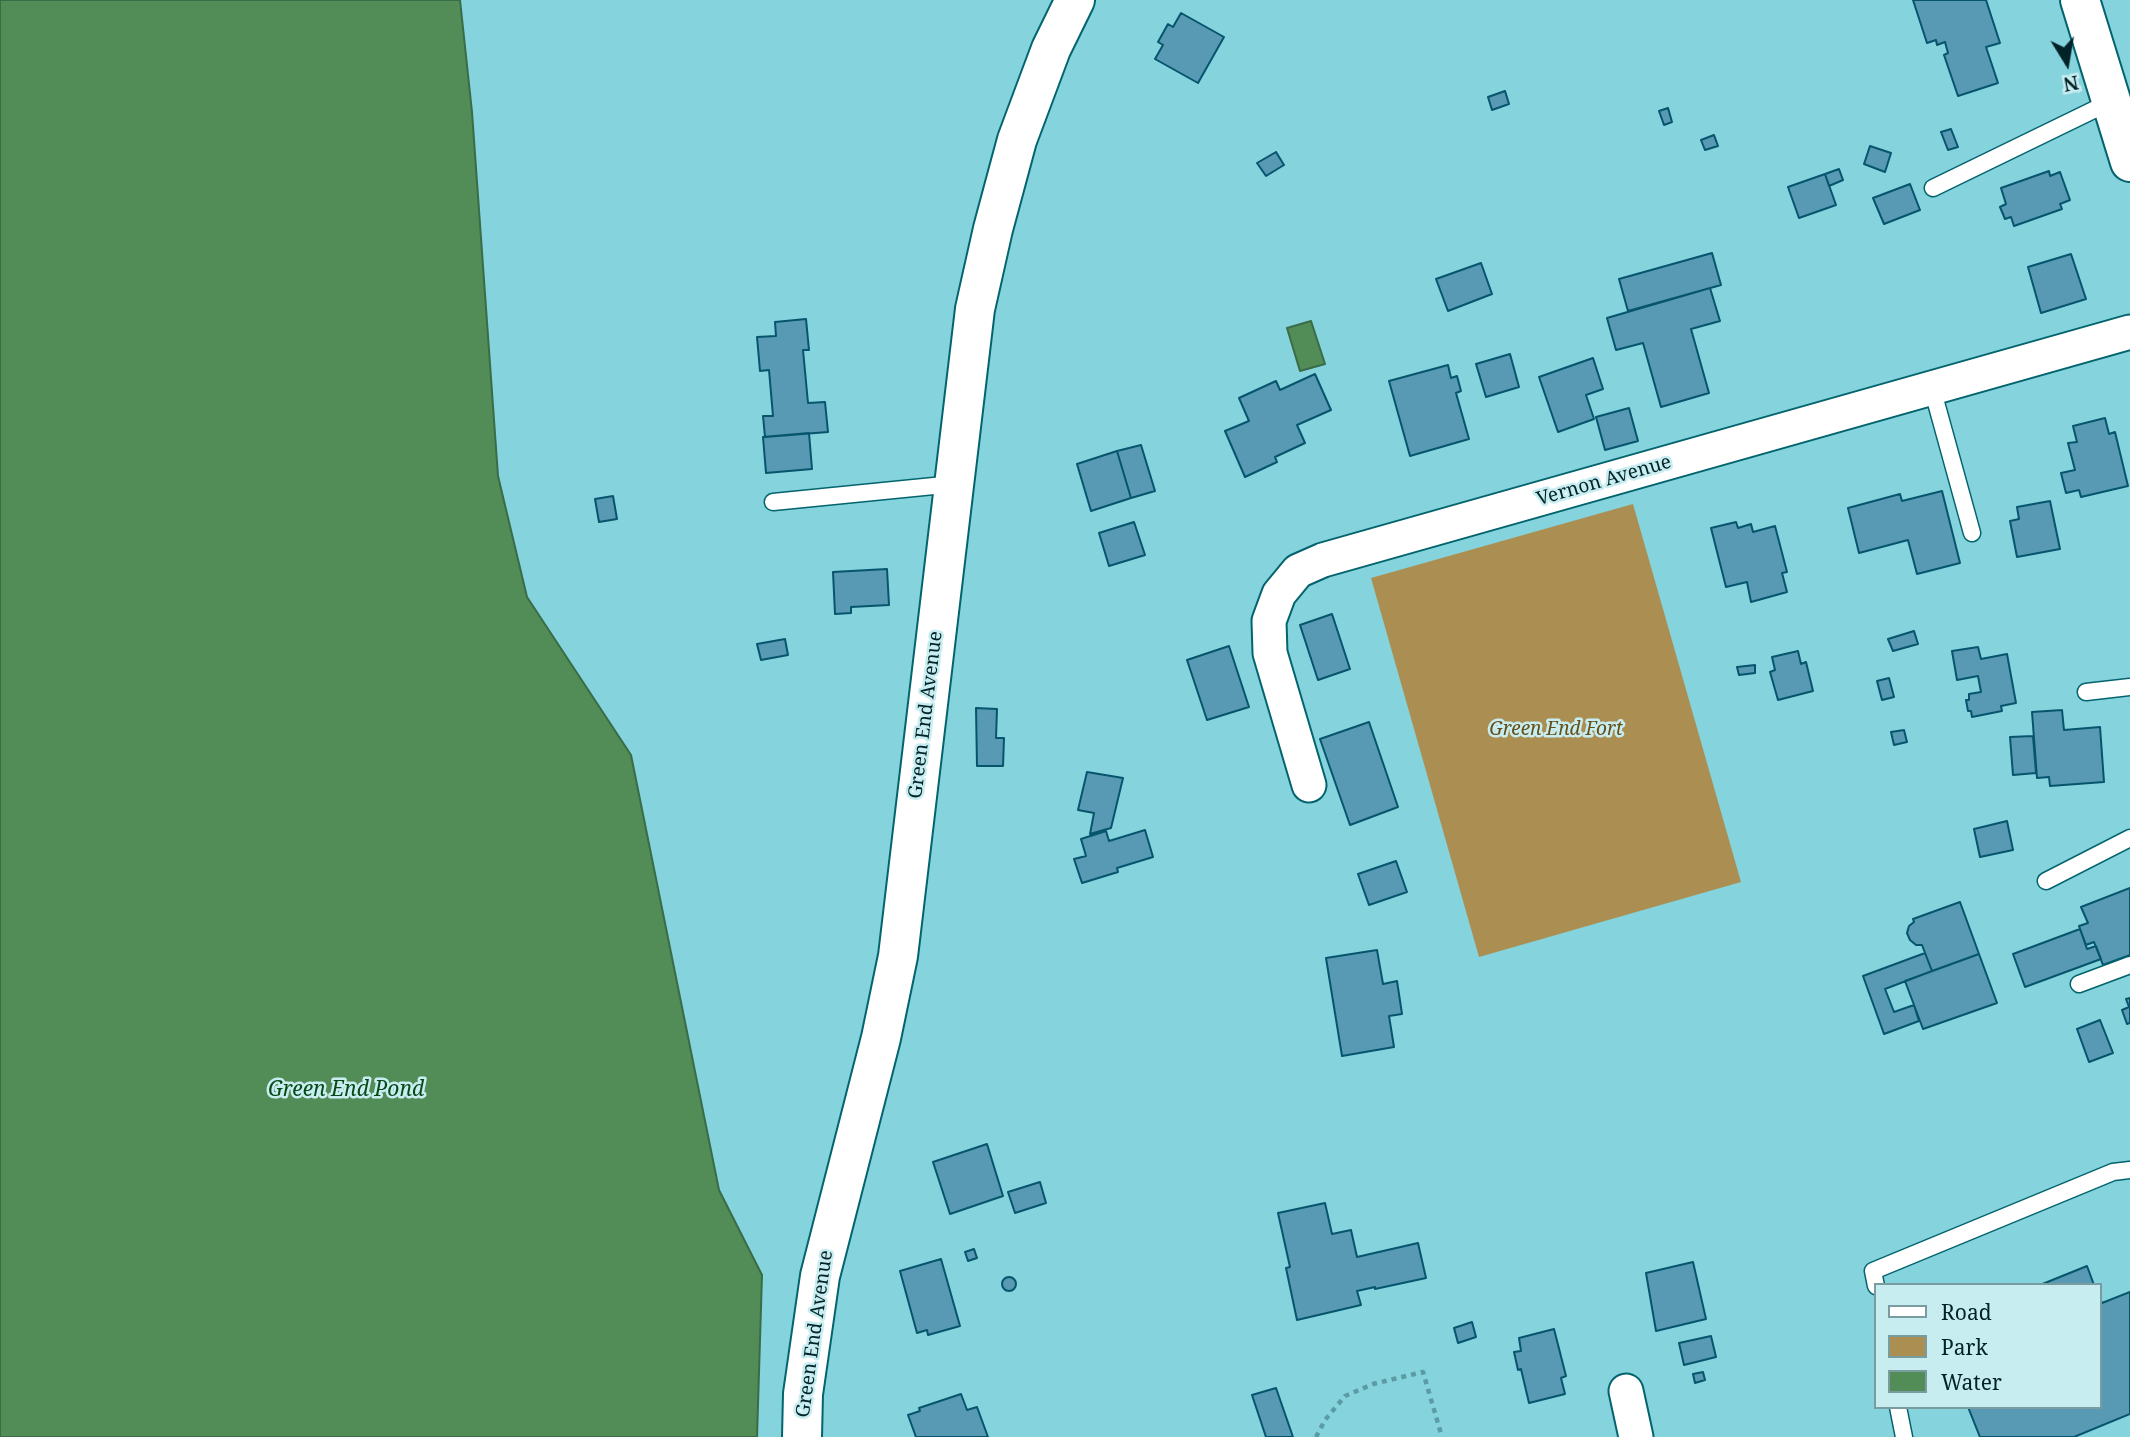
<!DOCTYPE html>
<style>
body{margin:0}
#map{position:relative;width:2130px;height:1437px;overflow:hidden;background:#85d3dd;font-family:"Noto Serif",serif}
canvas{display:block}
.legend{position:absolute;left:1874px;top:1283px;width:228px;height:126px;box-sizing:border-box;background:#c8edf1;border:2px solid #789ca0;margin:0;padding:9px 12px;list-style:none;font-size:21px;color:#012327}
.legend li{display:flex;align-items:center;gap:14px;height:35px}
.legend b{width:35px;border:2px solid #789ca0}
.north{position:absolute;left:2032px;top:28px;width:70px;height:70px;-webkit-text-stroke:5px #c8edf1;paint-order:stroke;rotate:169deg;font-size:19px;font-weight:700;line-height:28px;text-align:center;color:#012327}
.north::after{content:'';display:block;margin:auto;width:24px;height:32px;background:#012327;clip-path:polygon(50% 0,100% 100%,50% 72%,0 100%)}
</style>
<div id="map">
<canvas width="2130" height="1437"></canvas>
<ul class="legend">
<li><b style="height:9px;background:#fff"></b>Road</li>
<li><b style="height:19px;background:#ab8f52"></b>Park</li>
<li><b style="height:19px;background:#528c56"></b>Water</li>
</ul>
<div class="north">N</div>
</div>
<script>
const g = document.querySelector('canvas').getContext('2d');
g.lineJoin = 'round';
function fillPath(path, color) {
  g.fillStyle = color;
  g.fill(path, 'evenodd');
}
function shape(rows) {
  const path = new Path2D();
  for (const r of rows) {
    if (r.length === 3) {
      path.moveTo(r[0] + r[2], r[1]);
      path.arc(r[0], r[1], r[2], 0, 2 * Math.PI);
      continue;
    }
    path.moveTo(r[0], r[1]);
    for (let i = 2; i < r.length; i += 2) path.lineTo(r[i], r[i + 1]);
  }
  return path;
}
function strokePath(path, color, width, dash) {
  g.strokeStyle = color;
  g.lineWidth = width;
  g.lineCap = dash ? 'butt' : 'round';
  g.setLineDash(dash || []);
  g.stroke(path);
}
function label(font, color, halo, rows, align = 'center') {
  g.font = font + ' "Noto Serif",serif';
  g.lineWidth = 5;
  g.setLineDash([]);
  g.textBaseline = 'middle';
  g.strokeStyle = halo;
  g.fillStyle = color;
  for (const [text, x, y, turn = 0] of rows) {
    g.save();
    g.translate(x, y);
    g.rotate((+turn || 0) * Math.PI / 180);
    g.textAlign = isNaN(turn) ? turn : align;
    if (halo) g.strokeText(text, 0, 0);
    g.fillText(text, 0, 0);
    g.restore();
  }
}
fillPath(shape([
 [1633,504,1741,882,1479,957,1371,578]
]), '#ab8f52');
const water = shape([
 [0,0,460,0,472,112,498,476,527,597,631,755,719,1190,762,1275,757,1437,0,1437,0,0],
 [1311,321,1325,364,1300,371,1287,328,1311,321]
]);
fillPath(water, '#528c56');
strokePath(water, '#3a6c48', 2);
const building = shape([
 [1913,0,1986,0,2000,43,1986,47,1998,83,1958,96,1944,55,1948,53,1945,42,1937,45,1936,40,1927,43,1913,0],
 [1181,13,1224,37,1198,83,1155,59,1163,45,1158,42,1168,24,1173,27,1181,13],
 [1505,91,1509,104,1492,110,1488,97,1505,91],
 [1668,108,1672,122,1664,125,1659,111,1668,108],
 [1951,129,1958,147,1948,150,1941,132,1951,129],
 [1714,135,1718,146,1705,150,1701,140,1714,135],
 [1870,146,1891,153,1885,172,1864,164,1870,146],
 [1276,152,1284,165,1266,176,1257,163,1276,152],
 [1839,169,1843,180,1829,186,1825,174,1839,169],
 [2049,171,2050,176,2060,172,2070,200,2060,204,2062,209,2014,226,2011,217,2005,219,2000,207,2006,204,2001,188,2049,171],
 [1825,174,1836,205,1799,218,1788,187,1825,174],
 [1910,184,1920,210,1884,224,1873,198,1910,184],
 [1712,253,1721,285,1628,311,1619,279,1712,253],
 [2071,254,2086,299,2041,313,2028,267,2071,254],
 [1481,263,1492,294,1448,311,1436,279,1481,263],
 [1710,288,1720,321,1691,329,1709,393,1661,407,1643,343,1616,350,1607,318,1710,288],
 [806,319,809,350,803,350,808,403,825,402,828,432,765,437,763,416,773,416,769,370,760,371,757,337,776,336,775,322,806,319],
 [1510,354,1519,387,1486,397,1476,364,1510,354],
 [1593,358,1603,389,1586,395,1594,419,1558,432,1539,377,1593,358],
 [1448,365,1451,378,1457,376,1461,391,1456,393,1469,439,1410,456,1389,381,1448,365],
 [1315,374,1331,410,1297,425,1305,443,1275,457,1277,462,1245,477,1225,431,1249,421,1239,398,1276,381,1280,390,1315,374],
 [1629,408,1638,441,1605,450,1596,417,1629,408],
 [2105,418,2109,434,2115,432,2128,486,2081,497,2079,490,2066,493,2061,473,2075,470,2068,443,2077,442,2073,426,2105,418],
 [809,433,812,469,766,473,763,437,809,433],
 [1141,445,1155,491,1131,498,1117,451,1141,445],
 [1117,451,1131,498,1091,511,1077,464,1117,451],
 [1942,491,1960,563,1917,574,1908,540,1859,553,1848,508,1900,494,1902,501,1942,491],
 [613,496,617,519,599,522,595,499,613,496],
 [2050,501,2060,549,2017,557,2010,521,2019,519,2017,507,2050,501],
 [1134,522,1145,555,1109,566,1099,533,1134,522],
 [1736,522,1738,528,1751,524,1753,532,1775,526,1787,572,1782,573,1787,592,1751,602,1747,582,1726,587,1711,528,1736,522],
 [887,569,889,605,851,607,851,613,835,614,833,572,887,569],
 [1332,614,1350,669,1318,680,1300,625,1332,614],
 [1914,631,1918,644,1893,651,1888,639,1914,631],
 [785,639,788,655,761,660,757,644,785,639],
 [1229,646,1249,707,1207,720,1187,660,1229,646],
 [1978,647,1981,659,2007,654,2016,703,2001,706,2002,711,1972,717,1971,711,1968,711,1966,700,1969,700,1969,694,1981,692,1978,676,1957,680,1952,651,1978,647],
 [1798,651,1801,664,1806,662,1813,691,1778,700,1770,672,1775,670,1772,657,1798,651],
 [1755,665,1755,673,1739,675,1737,667,1755,665],
 [1889,678,1894,697,1882,700,1877,681,1889,678],
 [976,708,997,709,996,738,1004,738,1003,766,977,766,976,708],
 [2062,710,2064,730,2100,727,2104,782,2050,786,2049,777,2037,778,2032,712,2062,710],
 [1369,722,1398,807,1350,825,1320,739,1369,722],
 [1904,730,1907,742,1894,745,1891,732,1904,730],
 [2033,736,2036,773,2013,775,2010,737,2033,736],
 [1087,772,1123,778,1111,828,1090,834,1094,813,1078,810,1087,772],
 [2007,821,2013,850,1980,857,1974,829,2007,821],
 [1145,830,1153,857,1117,868,1118,872,1082,883,1074,859,1086,856,1081,839,1106,831,1109,841,1145,830],
 [1396,861,1407,892,1369,905,1358,874,1396,861],
 [2130,888,2130,955,2103,965,2094,942,2086,945,2079,926,2088,923,2081,907,2130,888],
 [1960,902,1979,954,1932,971,1922,945,1916,945,1910,940,1907,933,1909,926,1914,922,1913,919,1960,902],
 [2080,929,2087,949,2096,946,2101,959,2025,987,2013,954,2080,929],
 [1377,950,1383,984,1397,981,1402,1014,1389,1016,1394,1047,1342,1056,1326,958,1377,950],
 [1925,953,1932,971,1885,989,1894,1012,1914,1005,1919,1021,1884,1034,1863,976,1925,953],
 [1979,954,1997,1003,1923,1029,1905,981,1979,954],
 [2130,998,2130,1023,2127,1024,2122,1010,2129,1007,2126,999,2130,998],
 [2100,1020,2113,1053,2089,1062,2077,1029,2100,1020],
 [987,1144,1003,1196,950,1214,933,1162,987,1144],
 [1040,1182,1046,1203,1015,1213,1008,1192,1040,1182],
 [1325,1203,1332,1234,1351,1230,1357,1257,1418,1243,1426,1278,1375,1289,1375,1287,1357,1291,1361,1305,1297,1320,1286,1268,1290,1267,1278,1213,1325,1203],
 [974,1249,977,1258,968,1261,965,1252,974,1249],
 [941,1259,960,1326,928,1335,927,1330,917,1333,900,1271,941,1259],
 [1693,1262,1706,1319,1656,1331,1646,1273,1693,1262],
 [2087,1266,2094,1285,2040,1285,2087,1266],
 [1009,1284,7],
 [2130,1292,2130,1414,2074,1437,1980,1437,1968,1407,2100,1407,2100,1299,2102,1303,2130,1292],
 [1472,1322,1476,1337,1458,1343,1454,1328,1472,1322],
 [1554,1329,1566,1376,1561,1378,1565,1394,1529,1403,1521,1369,1518,1370,1514,1352,1521,1351,1519,1338,1554,1329],
 [1711,1336,1716,1357,1684,1365,1679,1343,1711,1336],
 [1703,1372,1705,1380,1695,1383,1693,1374,1703,1372],
 [1276,1388,1293,1437,1266,1437,1252,1395,1276,1388],
 [961,1394,967,1410,977,1407,988,1437,916,1437,908,1415,920,1411,919,1408,961,1394]
]);
fillPath(building, '#589ab4');
strokePath(building, '#06556d', 2);
const service = shape([
 [1933,188,2112,101],
 [1932,388,1972,533],
 [773,502,954,484],
 [2086,692,2130,687],
 [2046,881,2130,838],
 [2079,984,2130,965],
 [1876,1286,1873,1271,2113,1172,2130,1170],
 [1898,1407,1904,1437]
]);
const minor = shape([
 [1309,785,1270,653,1269,621,1279,594,1298,571,1323,560,2130,332],
 [1626,1391,1636,1437]
]);
const tertiary = shape([
 [2080,0,2130,162],
 [802,1437,803,1394,820,1276,881,1038,898,956,975,309,993,229,1017,140,1051,49,1075,0]
]);
strokePath(service, '#03646d', 19);
strokePath(minor, '#03646d', 37);
strokePath(tertiary, '#03646d', 42);
strokePath(shape([
 [1316,1437,1325,1420,1345,1396,1373,1384,1423,1372,1442,1437]
]), '#5b9ba3', 4.5, [5, 5]);
strokePath(service, '#fff', 16);
strokePath(minor, '#fff', 33);
strokePath(tertiary, '#fff', 38);
label('19px', '#012327', '#c8edf1', [
 ["Vernon Avenue",1604,481,-16],
 ["Green End Avenue",926,715,-83],
 ["Green End Avenue",815,1334,-82]
]);
label('italic 19px', '#664f16', '#c8edf1', [
 ["Green End Fort",1556,730]
]);
label('italic 21px', '#074a15', '#c8edf1', [
 ["Green End Pond",346,1090]
]);
</script>
